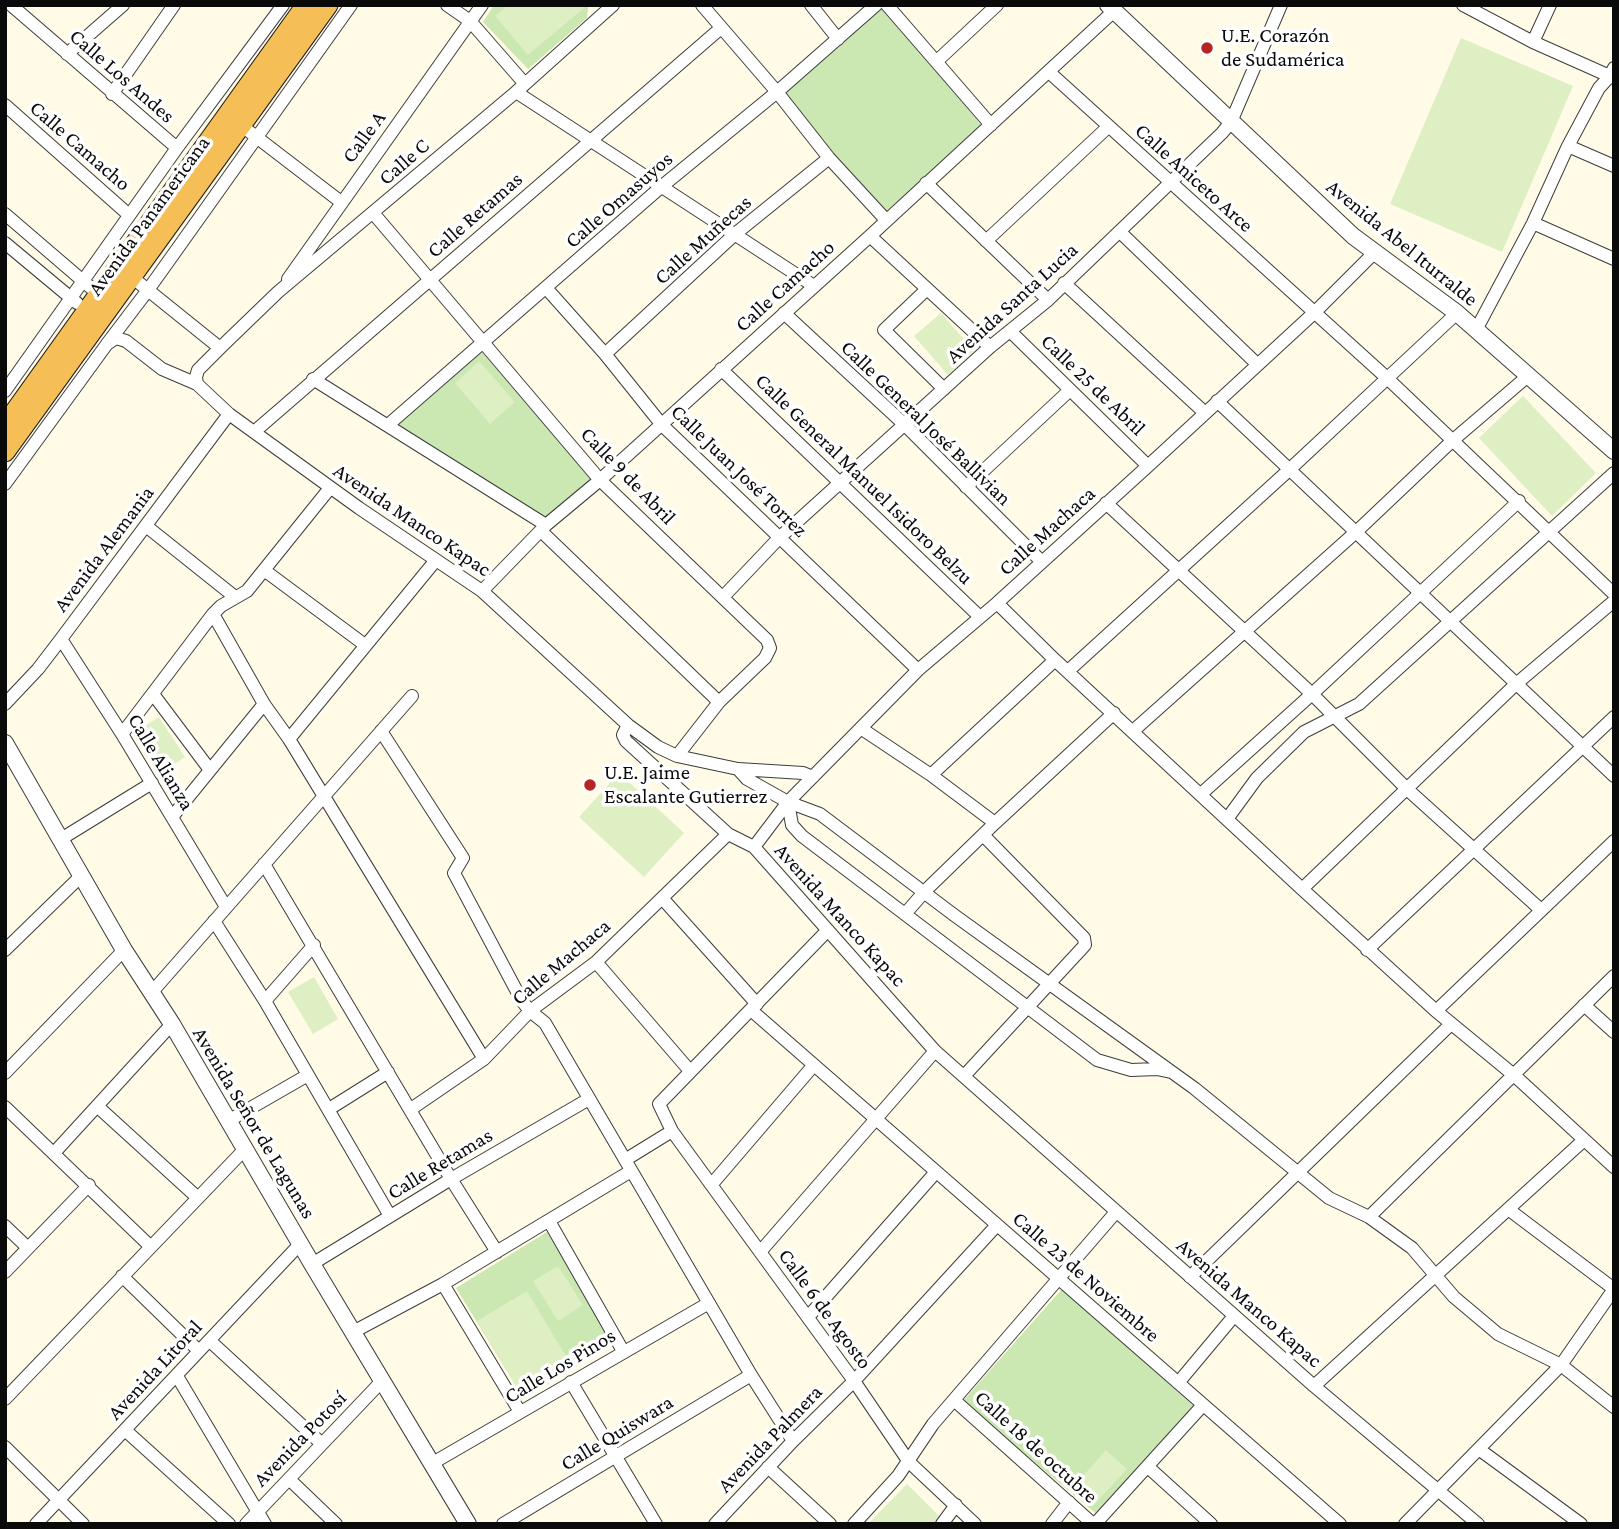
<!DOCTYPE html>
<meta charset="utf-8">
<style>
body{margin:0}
#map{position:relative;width:1619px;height:1529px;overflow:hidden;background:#fffbe6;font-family:"Crimson Pro",serif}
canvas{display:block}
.frame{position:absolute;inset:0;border:7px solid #0a0a0a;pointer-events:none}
</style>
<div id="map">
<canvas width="1619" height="1529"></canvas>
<div class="frame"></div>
</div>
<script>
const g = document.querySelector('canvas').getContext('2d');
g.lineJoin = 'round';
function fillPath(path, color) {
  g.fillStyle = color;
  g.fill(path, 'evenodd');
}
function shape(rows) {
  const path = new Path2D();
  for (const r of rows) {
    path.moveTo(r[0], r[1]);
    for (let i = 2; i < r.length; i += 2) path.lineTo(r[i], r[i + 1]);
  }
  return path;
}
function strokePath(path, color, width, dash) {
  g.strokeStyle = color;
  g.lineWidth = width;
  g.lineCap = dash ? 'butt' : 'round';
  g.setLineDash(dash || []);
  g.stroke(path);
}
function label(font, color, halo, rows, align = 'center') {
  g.font = font + ' "Crimson Pro",serif';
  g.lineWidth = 7;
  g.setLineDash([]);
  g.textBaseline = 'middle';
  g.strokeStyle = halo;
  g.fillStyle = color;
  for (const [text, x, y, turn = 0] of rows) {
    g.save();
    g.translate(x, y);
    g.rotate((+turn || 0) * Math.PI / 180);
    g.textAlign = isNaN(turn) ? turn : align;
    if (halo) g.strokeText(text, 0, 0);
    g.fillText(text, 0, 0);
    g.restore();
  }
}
fillPath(shape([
 [494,5,586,5,588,8,587,18,528,69,483,22],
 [883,5,982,126,883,214,781,93],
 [482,352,591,479,545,520,396,427],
 [547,1232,614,1343,524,1399,456,1288],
 [1062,1289,1196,1408,1098,1515,962,1402]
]), '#cbe8b2');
fillPath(shape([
 [508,5,582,5,584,8,528,55,495,16],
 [1461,38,1573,86,1502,252,1390,204],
 [941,313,974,351,948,375,914,336],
 [479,361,515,402,490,424,455,383],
 [1523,396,1596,473,1552,516,1479,438],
 [159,717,185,757,161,773,135,733],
 [619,773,684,833,644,877,579,817],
 [314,977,338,1019,313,1034,288,992],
 [558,1266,583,1305,558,1321,533,1281],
 [527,1291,573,1368,524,1399,477,1321],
 [1106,1450,1127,1469,1093,1506,1073,1487],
 [907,1484,940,1517,934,1524,868,1524]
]), '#deefc3');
const minor = shape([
 [11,5,177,148],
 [447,5,470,21,525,84],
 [702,5,777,92,829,158,886,220],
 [811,5,838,39],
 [887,5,991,125],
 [1463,5,1533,42,1614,78],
 [1533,42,1550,5],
 [67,54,123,5],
 [937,61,997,5],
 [1049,72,1387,378,1614,594],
 [516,92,814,286],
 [112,94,174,5],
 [5,105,129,215],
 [242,126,341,202],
 [1568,146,1614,166],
 [926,183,1048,300],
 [5,214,104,299],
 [374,214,600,480,767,640,770,648,765,658,719,702,677,756],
 [1533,223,1614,259],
 [1120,232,1257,364],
 [870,236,990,347],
 [986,241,1108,127],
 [5,243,77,303],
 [133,278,220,348,198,370,196,377,197,384,229,414,359,508,482,591,628,725,658,747,677,756,738,769,747,779,788,802],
 [288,279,482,5],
 [1064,283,1204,412],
 [547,289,605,354,662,425,918,670],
 [927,289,884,330,944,389],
 [784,313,905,425,1041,561],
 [1476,330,1533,223,1568,146,1599,88,1610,76,1614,68],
 [1011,332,1148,466],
 [107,344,148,290,351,5],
 [220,348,278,292,516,92,613,5],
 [605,354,735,234,829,158],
 [721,369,980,617],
 [313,379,546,525],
 [5,391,177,148,283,5],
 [1217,401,1614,776],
 [388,425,661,187,777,92,876,5],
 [254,432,721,28],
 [5,484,107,344,116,338,126,341,162,369,197,384],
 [966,487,1070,390],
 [1106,503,1312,694,1407,789,1540,909],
 [146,526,235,597],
 [541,531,719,702],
 [264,570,365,645],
 [482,591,546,525,600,480,870,236,1114,11],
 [723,597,779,538,990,347,1048,300,1222,133,1231,122,1281,5],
 [997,603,1055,660,1302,889,1436,1011],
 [213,614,264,704,289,739,484,1059],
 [61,639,122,734,226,907],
 [1068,671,1289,470,1457,313],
 [153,694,210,770],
 [5,704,38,669,61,639,229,414],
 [628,725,623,735,626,741,728,834,754,847,935,1051,1314,1386,1478,1524],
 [862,729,931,775,995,823],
 [381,731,463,858,454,873,522,1001,530,1011,545,1023,751,1375,793,1441],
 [1133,731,1356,532,1452,441,1528,376],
 [122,734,213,614,221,606,247,591,330,488],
 [289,739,436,560],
 [738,769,803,773,813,777],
 [931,775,1055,660],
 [1201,794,1312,694,1519,501],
 [172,817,264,704],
 [1227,819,1257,778,1304,732,1359,704,1614,473],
 [61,839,152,783],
 [1614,841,1436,1011,1515,1076,1614,1167],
 [754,847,788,802,918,670,997,603,1148,466,1315,312,1376,251],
 [264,864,451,1179,497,1252],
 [1302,889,1516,684,1614,601],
 [662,898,757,1004],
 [905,914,925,891,995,823,1114,713],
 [214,921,265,1001,390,1216],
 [828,930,659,1104,672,1131,854,1381,909,1462,975,1524],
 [5,950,81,876],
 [1367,950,1614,717],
 [596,962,690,1071],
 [152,992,412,696],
 [265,1001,314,945],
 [1584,1005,1614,1032],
 [751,1010,1340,1524],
 [1171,1072,1157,1069,1131,1070,1097,1060,802,836,792,825,788,802,820,814,954,915,1194,1088,1329,1198,1369,1217,1412,1248,1454,1297,1498,1334,1561,1365,1614,1407],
 [5,1073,124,950],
 [964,1076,1085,945,1084,938,984,836],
 [97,1106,198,1198],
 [5,1107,151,1247],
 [329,1109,388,1072],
 [411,1109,484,1059,530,1011,596,962,728,834],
 [228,1121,308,1075],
 [54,1153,172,1024],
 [625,1160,672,1131],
 [712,1184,813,1066],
 [1508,1209,1614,1289],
 [1369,1217,1614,976],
 [549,1221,623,1351],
 [5,1226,28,1248],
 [760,1252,935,1051],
 [312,1264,451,1179,589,1099],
 [5,1272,89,1185],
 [122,1276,199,1351],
 [1190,1277,1451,1024],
 [443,1284,520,1412],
 [808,1317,936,1172],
 [353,1332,443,1284,631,1171],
 [210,1341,322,1444],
 [177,1376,265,1524],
 [571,1382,656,1524],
 [1178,1383,1234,1316],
 [1314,1386,1584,1140],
 [5,1399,245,1149],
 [954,1400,1093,1524],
 [125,1430,229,1524],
 [5,1447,83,1524],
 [1480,1450,1581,1524],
 [431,1464,709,1303],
 [768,1467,830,1524],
 [1148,1467,1211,1524],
 [289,1479,336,1524],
 [36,1524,301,1243],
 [246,1524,382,1381],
 [503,1524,751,1375],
 [715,1524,793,1441,854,1381,997,1225],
 [854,1524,898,1476,933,1424,1116,1212],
 [942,1524,956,1505],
 [1052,1524,1069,1502],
 [1095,1524,1203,1405],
 [1405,1524,1561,1365,1614,1289]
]);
const tertiary = shape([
 [1108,5,1353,236,1457,313,1614,451],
 [5,743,124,950,172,1024,312,1264,468,1524]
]);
const trunk = shape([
 [5,425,306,5],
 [5,452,328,5]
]);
strokePath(minor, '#3d3d3d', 14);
strokePath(tertiary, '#3d3d3d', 18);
strokePath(trunk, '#1b1b1b', 21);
strokePath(minor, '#fff', 12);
strokePath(tertiary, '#fff', 16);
strokePath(trunk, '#f6be56', 19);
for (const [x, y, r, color] of [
 [1207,48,7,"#b72424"],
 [590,785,7,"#b72424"]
]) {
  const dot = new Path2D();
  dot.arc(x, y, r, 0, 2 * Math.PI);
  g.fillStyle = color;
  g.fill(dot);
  strokePath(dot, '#fff', 2.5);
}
label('21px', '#0a0a0a', '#fff', [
 ["U.E. Corazón",1221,36],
 ["de Sudamérica",1221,60],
 ["U.E. Jaime",604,773],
 ["Escalante Gutierrez",604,797]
], 'left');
label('21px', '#0a0a0a', '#fff', [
 ["Calle Los Andes",122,76,41],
 ["Calle A",364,137,-54],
 ["Calle Camacho",80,146,41],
 ["Calle C",404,162,-41],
 ["Calle Aniceto Arce",1194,178,42],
 ["Calle Omasuyos",619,200,-41],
 ["Calle Retamas",475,215,-41],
 ["Avenida Panamericana",149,216,-54],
 ["Calle Muñecas",703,240,-42],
 ["Avenida Abel Iturralde",1402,243,39],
 ["Calle Camacho",785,286,-42],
 ["Avenida Santa Lucia",1012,303,-42],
 ["Calle 25 de Abril",1093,385,44],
 ["Calle General José Ballivian",926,423,44],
 ["Calle Juan José Torrez",739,471,44],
 ["Calle 9 de Abril",628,476,46],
 ["Calle General Manuel Isidoro Belzu",864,479,44],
 ["Avenida Manco Kapac",412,520,34],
 ["Calle Machaca",1047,531,-42],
 ["Avenida Alemania",104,549,-53],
 ["Calle Alianza",161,762,59],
 ["Avenida Manco Kapac",840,915,48],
 ["Calle Machaca",561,962,-40],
 ["Avenida Señor de Lagunas",254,1123,59],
 ["Calle Retamas",440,1164,-31],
 ["Calle 23 de Noviembre",1086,1277,41],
 ["Avenida Manco Kapac",1249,1303,41],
 ["Calle 6 de Agosto",825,1309,54],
 ["Calle Los Pinos",560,1366,-31],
 ["Avenida Litoral",155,1370,-47],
 ["Calle Quiswara",617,1433,-31],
 ["Avenida Potosí",300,1439,-46],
 ["Avenida Palmera",770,1439,-46],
 ["Calle 18 de octubre",1036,1447,42]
]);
</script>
